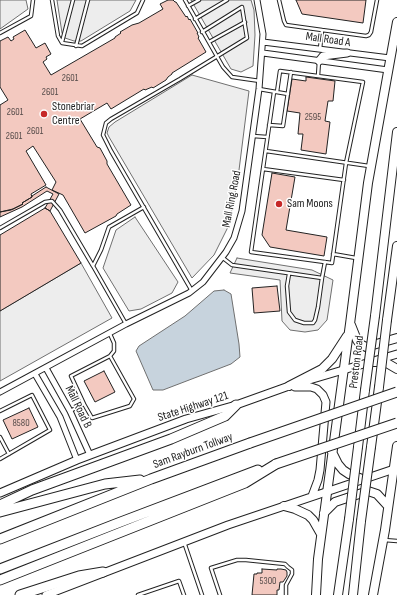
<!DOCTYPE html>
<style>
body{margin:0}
canvas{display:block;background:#fff}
</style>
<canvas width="397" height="595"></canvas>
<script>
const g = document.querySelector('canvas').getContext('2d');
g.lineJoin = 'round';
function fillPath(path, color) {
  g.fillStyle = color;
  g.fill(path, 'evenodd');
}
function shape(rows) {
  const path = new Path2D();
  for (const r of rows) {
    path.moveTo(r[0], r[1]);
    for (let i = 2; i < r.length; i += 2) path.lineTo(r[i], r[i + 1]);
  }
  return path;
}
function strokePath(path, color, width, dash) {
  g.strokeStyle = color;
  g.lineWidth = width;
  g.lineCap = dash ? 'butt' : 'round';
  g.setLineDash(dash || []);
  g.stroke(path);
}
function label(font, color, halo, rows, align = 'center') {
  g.font = font + ' "Sofia Sans Condensed",sans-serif';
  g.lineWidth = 3;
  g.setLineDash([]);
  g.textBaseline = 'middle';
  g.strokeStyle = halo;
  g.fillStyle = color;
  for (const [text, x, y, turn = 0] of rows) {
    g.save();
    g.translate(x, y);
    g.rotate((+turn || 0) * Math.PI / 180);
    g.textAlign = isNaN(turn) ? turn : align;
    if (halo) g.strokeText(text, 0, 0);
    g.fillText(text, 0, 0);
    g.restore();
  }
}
const parking = shape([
 [0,0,26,0,28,9,0,29,0,0],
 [57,0,136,0,130,11,81,41,74,41,65,38,62,33,57,0],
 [191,0,251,0,254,10,255,35,253,66,241,72,231,69,191,0],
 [192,75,249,91,238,178,229,225,214,255,192,278,109,137,107,133,109,127,115,122,192,75],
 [135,217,178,282,172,293,141,309,129,311,103,268,116,230,135,217],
 [237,258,312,270,333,280,327,320,318,330,305,332,290,330,282,321,280,280,230,273,237,258],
 [81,263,112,318,0,381,0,311,81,263]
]);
fillPath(parking, '#ededed');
strokePath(parking, '#6f6f6f', 1);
const water = shape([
 [224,290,231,294,239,344,240,357,231,364,163,390,153,390,136,351,139,346,185,316,214,291,224,290]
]);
fillPath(water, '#c7d3dd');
strokePath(water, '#6f6f6f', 1);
const building = shape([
 [168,0,173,0,175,2,176,2,186,17,187,16,189,20,190,19,198,33,197,33,199,37,198,38,206,52,172,73,172,74,168,77,166,80,153,88,152,87,145,90,144,89,111,109,107,103,80,119,97,147,100,148,107,161,107,164,131,205,117,214,116,216,85,233,63,195,52,190,56,182,33,146,26,151,46,185,31,194,32,197,22,203,23,204,11,210,0,212,0,105,8,100,0,87,0,41,8,37,11,41,14,39,13,37,25,30,36,48,45,43,51,54,46,57,47,59,43,62,51,75,115,38,115,37,121,33,120,32,132,25,139,23,163,9,160,4,168,0],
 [296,0,366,0,363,23,302,14,296,0],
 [306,77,335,81,333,101,328,101,325,121,330,122,326,154,301,150,303,134,298,134,300,113,287,111,292,79,306,81,306,77],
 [272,173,295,177,286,230,327,237,324,256,270,247,262,235,272,173],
 [46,187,59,194,50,211,45,208,53,194,47,191,22,207,0,217,0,212,13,209,23,204,22,203,32,197,32,196,46,187],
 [45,208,50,211,81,263,0,311,0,235,45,208],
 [277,286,280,311,254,313,252,288,277,286],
 [104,371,115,392,95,402,84,381,104,371],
 [29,408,38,427,12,439,3,420,29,408],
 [262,569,277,570,277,569,281,569,286,570,287,572,287,576,283,582,280,582,279,590,277,590,277,595,252,595,254,574,257,574,257,573,262,573,262,569]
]);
fillPath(building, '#f3c9c0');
strokePath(building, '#222', 1);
const lane = shape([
 [52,0,58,36,62,43,82,46,137,13,143,0],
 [185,0,223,67,232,77,260,81],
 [279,0,284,21,286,25,322,30,320,49],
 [188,6,199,0],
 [195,19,227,0],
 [322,30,366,36,369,35,371,32,377,0],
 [0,33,31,16,33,0],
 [62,42,73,0],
 [209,42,245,22],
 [76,46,88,0],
 [318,76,319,61],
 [259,89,288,94],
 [274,92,251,252,332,263,346,163,363,82,280,71,277,92],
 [269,125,283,126,291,72],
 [253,136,267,137],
 [266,151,369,166],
 [263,169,344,180],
 [0,228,45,202,52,201,60,210,93,266],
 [333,254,356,258],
 [223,258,232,265,322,278,325,262],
 [289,274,287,286,289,312,295,320,304,323,313,323,315,320,318,307,322,278],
 [192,291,111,151,103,135,106,123,111,119,180,79,247,38,242,7,202,32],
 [126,324,93,266,101,250,109,227,144,207],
 [84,404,71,376,110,356,114,351,114,343,110,334],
 [0,411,32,395,50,430,0,459],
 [70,411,84,404,92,418,130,406,134,399,110,356],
 [0,437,9,454],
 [384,540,397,541],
 [184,542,202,595],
 [138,595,179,581,184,595],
 [220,595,211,568,237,560,246,560,285,564,288,567,292,570,292,574,286,585,286,595]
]);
const street = shape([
 [263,42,390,58],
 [263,53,388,70],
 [46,368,70,411,90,455],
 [35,374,60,417,77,460],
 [0,392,126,324,189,293,203,282,226,252,234,238,242,211,259,89,263,34,257,0]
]);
const secondary = shape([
 [319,61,323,56,347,53],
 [295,387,311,387,317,389,323,395,326,402,320,470,318,480,312,496],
 [0,493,77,460,186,419,236,405,289,386,397,354],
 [46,595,228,525,397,468]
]);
const primary = shape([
 [375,316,397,132],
 [387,320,397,246],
 [351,325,357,340,360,344,366,347,397,338],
 [373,362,385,362,397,369],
 [289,386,322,369,332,359,347,336],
 [358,447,365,390],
 [371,447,379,387],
 [332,452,338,464,343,470,349,474,362,479],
 [284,506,295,509,308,515,313,520,321,534],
 [324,513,335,502,368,491,377,494,388,506],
 [316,595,318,559,350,324,368,183,397,22],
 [338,595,349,519],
 [353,595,361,521],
 [373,595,385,530,397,446]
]);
const highway = shape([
 [0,505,32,490,171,439,225,416,236,405],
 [0,512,105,484,140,480],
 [0,539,151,479,250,443],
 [0,569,118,523,258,470],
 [0,580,245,483,276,464],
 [20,595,79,576,103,572]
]);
strokePath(lane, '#222', 4.5);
strokePath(street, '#222', 7);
strokePath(secondary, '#222', 9);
strokePath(primary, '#222', 10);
strokePath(highway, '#222', 11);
strokePath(lane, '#fff', 2.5);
strokePath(street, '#fff', 5);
strokePath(secondary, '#fff', 7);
strokePath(primary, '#fff', 8);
strokePath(highway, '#fff', 9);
const primaryBridge = shape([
 [379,387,387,320],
 [365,390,375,316],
 [349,519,358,447],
 [361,521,371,447]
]);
const highwayBridge = shape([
 [250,443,397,392],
 [276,464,397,423]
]);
strokePath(primaryBridge, '#222', 10, []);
strokePath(highwayBridge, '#222', 11, []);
strokePath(primaryBridge, '#fff', 8);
strokePath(highwayBridge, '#fff', 9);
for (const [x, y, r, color] of [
 [44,114,4,"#c62828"],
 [279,204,4,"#c62828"]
]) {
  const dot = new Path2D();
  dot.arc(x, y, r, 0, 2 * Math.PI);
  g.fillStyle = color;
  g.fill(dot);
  strokePath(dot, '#fff', 1.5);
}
label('10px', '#564c4a', null, [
 ["2601",70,78],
 ["2601",50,92],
 ["2601",15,112],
 ["2595",313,117],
 ["2601",35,131],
 ["2601",14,136],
 ["8580",21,423],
 ["5300",268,581]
]);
label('12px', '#222', '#fff', [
 ["Mall Road A",328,40,8],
 ["Mall Ring Road",232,199,-79],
 ["Preston Road",357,362,-83],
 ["Mall Road B",78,407,64],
 ["State Highway 121",193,407,-18],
 ["Sam Rayburn Tollway",193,451,-20]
]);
label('12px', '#222', '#fff', [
 ["Stonebriar",52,107],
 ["Centre",52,121],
 ["Sam Moons",287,204]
], 'left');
</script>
